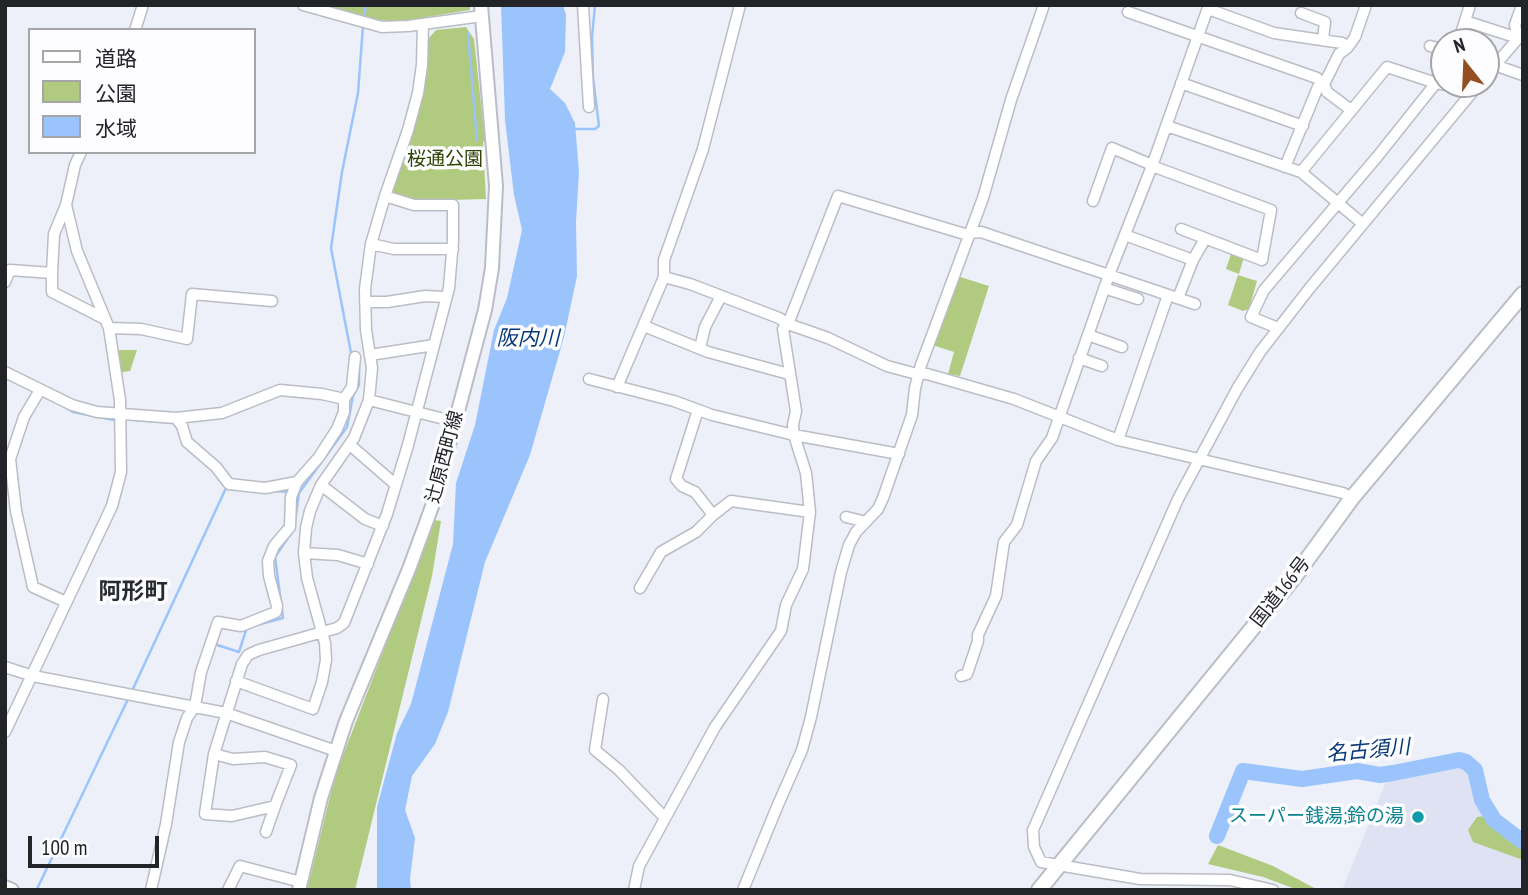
<!DOCTYPE html>
<meta charset="utf-8">
<style>
body{margin:0}
#map{position:relative;width:1528px;height:895px;overflow:hidden;background:#edf0f9;font-family:"PT Sans Narrow","Noto Sans JP",sans-serif}
canvas{display:block}
.frame{position:absolute;inset:0;border:7px solid #232427;pointer-events:none}
.legend{position:absolute;left:28px;top:28px;width:228px;height:126px;box-sizing:border-box;background:#fdfdff;border:2px solid #a6a6a9;margin:0;padding:9px 12px;list-style:none;font-size:21px;color:#232427}
.legend li{display:flex;align-items:center;gap:14px;height:35px}
.legend b{width:35px;border:2px solid #a6a6a9}
.north{position:absolute;left:1430px;top:28px;width:70px;height:70px;box-sizing:border-box;background:#fdfdff;border:2px solid #a6a6a9;border-radius:50%;rotate:342deg;font-size:19px;font-weight:700;line-height:28px;text-align:center;color:#232427}
.north::after{content:'';display:block;margin:auto;width:24px;height:32px;background:#934f22;clip-path:polygon(50% 0,100% 100%,50% 72%,0 100%)}
.scale{position:absolute;left:28px;top:836px;width:131px;height:32px;box-sizing:border-box;border:4px solid #232427;border-top:0;padding-left:9px;font-size:21px;line-height:24px;white-space:nowrap;color:#232427;-webkit-text-stroke:5px #fdfdff;paint-order:stroke}
</style>
<div id="map">
<canvas width="1528" height="895"></canvas>
<div class="frame"></div>
<ul class="legend">
<li><b style="height:9px;background:#fff"></b>道路</li>
<li><b style="height:19px;background:#b0cb7f"></b>公園</li>
<li><b style="height:19px;background:#9bc4fd"></b>水域</li>
</ul>
<div class="north">N</div>
<div class="scale">100 m</div>
</div>
<script>
const g = document.querySelector('canvas').getContext('2d');
g.lineJoin = 'round';
function fillPath(path, color) {
  g.fillStyle = color;
  g.fill(path, 'evenodd');
}
function shape(rows) {
  const path = new Path2D();
  for (const r of rows) {
    path.moveTo(r[0], r[1]);
    for (let i = 2; i < r.length; i += 2) path.lineTo(r[i], r[i + 1]);
  }
  return path;
}
function strokePath(path, color, width, dash) {
  g.strokeStyle = color;
  g.lineWidth = width;
  g.lineCap = dash ? 'butt' : 'round';
  g.setLineDash(dash || []);
  g.stroke(path);
}
function label(font, color, halo, rows, align = 'center') {
  g.font = font + ' "PT Sans Narrow","Noto Sans JP",sans-serif';
  g.lineWidth = 7;
  g.setLineDash([]);
  g.textBaseline = 'middle';
  g.strokeStyle = halo;
  g.fillStyle = color;
  for (const [text, x, y, turn = 0] of rows) {
    g.save();
    g.translate(x, y);
    g.rotate((+turn || 0) * Math.PI / 180);
    g.textAlign = isNaN(turn) ? turn : align;
    if (halo) g.strokeText(text, 0, 0);
    g.fillText(text, 0, 0);
    g.restore();
  }
}
fillPath(shape([
 [1463,768,1469,771,1484,816,1523,848,1523,890,1342,890,1387,779]
]), '#dee2f2');
fillPath(shape([
 [322,5,470,5,470,10,397,22,358,17],
 [466,27,474,39,485,141,483,142,486,199,418,201,395,196,392,190,412,133,427,64,428,39,436,30],
 [1231,254,1244,257,1239,274,1226,269],
 [954,275,989,286,960,376,948,374,954,352,932,345],
 [1238,275,1257,281,1249,309,1243,311,1228,305],
 [114,350,137,350,130,371,117,373],
 [434,520,441,521,432,576,355,890,307,890,335,776],
 [1485,816,1518,846,1523,847,1523,860,1473,842,1468,830,1477,817],
 [1218,845,1273,866,1318,890,1298,890,1263,877,1208,864]
]), '#b0cb7f');
fillPath(shape([
 [501,5,563,5,566,15,565,52,550,89,565,103,575,123,579,172,576,222,577,276,564,337,530,455,485,562,448,712,435,744,412,776,405,810,415,838,410,879,411,890,377,890,377,807,397,733,411,704,453,544,456,483,475,425,494,330,507,298,522,230,514,195,505,120]
]), '#9bc4fd');
strokePath(shape([
 [364,19,366,5],
 [468,33,477,140],
 [575,129,595,129,599,126,593,78,592,38,595,5],
 [355,354,351,353,331,248,342,172,358,93,363,26],
 [67,408,73,412,114,420],
 [124,419,173,423,179,430],
 [211,469,226,488],
 [275,491,289,492],
 [295,522,299,493,347,427,353,396,359,385,359,358],
 [257,625,283,618,275,557,294,529],
 [214,644,239,652,247,627],
 [132,691,226,488],
 [37,889,129,697]
]), '#9bc4fd', 2.5);
strokePath(shape([
 [1217,836,1243,771,1302,779,1357,771,1380,775,1393,773,1459,760,1466,762,1475,770,1482,800,1494,820,1523,842]
]), '#9bc4fd', 16);
const minor = shape([
 [303,5,382,27,408,26,482,16],
 [583,5,589,107],
 [740,5,703,149,664,260,664,277,690,284,779,318,788,324,828,338,887,366,913,373,927,374,1014,399,1118,440,1343,493,1352,498],
 [1208,9,1274,33,1342,43,1348,47],
 [1128,12,1317,78,1324,84,1318,87,1285,167],
 [1301,13,1325,22,1323,40],
 [1465,21,1470,5],
 [135,30,143,5],
 [1458,42,1465,21,1518,38,1515,25,1522,5],
 [1430,46,1444,50],
 [1486,62,1523,75],
 [1486,76,1520,36],
 [1181,83,1303,126],
 [1351,110,1327,92,1324,84,1339,54,1348,47,1355,37,1366,5],
 [1167,126,1301,172,1363,224],
 [1152,166,1271,210,1262,260,1181,229],
 [1301,172,1387,67,1436,83,1453,86,1454,84],
 [1093,201,1112,148,1152,165],
 [969,233,981,232,1195,304],
 [1125,235,1193,260,1205,239],
 [371,244,394,249,453,249],
 [52,273,52,292,105,319],
 [5,282,10,270,52,273,54,234,66,205],
 [1104,288,1138,299],
 [1178,298,1193,260],
 [365,302,387,302,425,296,446,297],
 [644,326,708,352,789,374],
 [109,328,141,329,187,339,192,294,272,301],
 [1278,328,1251,317,1264,290,1377,157,1436,83],
 [1088,335,1122,347],
 [700,348,705,327,721,296],
 [370,355,434,345],
 [1079,358,1102,366],
 [5,372,72,405,97,412,176,418,222,413,280,390,322,394,344,399,352,387,355,357],
 [589,379,674,401,712,415,794,435,899,454],
 [617,387,664,277],
 [40,390,24,417,10,459,16,511,33,587,66,602],
 [369,400,456,422],
 [698,410,676,479,682,486,695,492,713,515,731,501,810,512],
 [1118,440,1168,295],
 [350,445,396,485],
 [297,482,319,457,337,429,344,412,344,399],
 [321,485,365,519,383,526],
 [846,517,866,522],
 [304,553,338,555,368,564],
 [640,588,661,552,696,532,713,515],
 [5,667,33,676,226,713,336,751],
 [961,676,967,674,978,641,978,635,996,596,1004,542,1017,525,1036,461,1052,438,1109,275,1152,166,1209,5],
 [236,681,313,709,322,682,326,660,325,643,307,578,304,553,306,528,310,511,321,485,354,438,369,400,372,368,366,330,365,289,371,244,385,196],
 [603,699,595,750,619,770,665,818],
 [5,732,112,506,121,472,120,400,109,328,77,251,66,205,75,165,81,152],
 [214,754,233,759,265,757,291,765,275,806,232,816,205,814,214,754,242,664,248,655,259,650,337,628,344,623,387,514,408,445,449,288,453,241,453,205,414,205,385,196,408,130,418,93,422,65,423,24],
 [266,832,275,806],
 [151,890,166,824,179,742,187,718,195,706,201,672,218,622,241,626,276,612,277,606,269,576,268,561,274,546,290,527,291,497,297,482,265,488,229,484,216,467,187,442,182,426,176,418],
 [228,890,240,866,301,882],
 [634,890,639,866,715,727,781,631,786,605,803,569,810,512,806,473,794,435,793,425,796,411,783,329,788,324,838,196,968,235],
 [743,890,777,807,802,750,811,717,841,572,849,545,856,532,878,509,883,498,912,415,915,388,921,365,983,198,1011,100,1044,5],
 [1273,890,1230,880,1140,879,1041,862,1034,847,1033,830,1178,499,1237,389,1260,352,1309,289,1479,84]
]);
const major = shape([
 [5,887,12,890],
 [299,890,321,798,346,721,409,569,434,501,485,310,492,268,496,186,481,5]
]);
const highway = shape([
 [1039,890,1295,576,1352,498,1523,294]
]);
strokePath(minor, '#bbbdc6', 13);
strokePath(major, '#bbbdc6', 16);
strokePath(highway, '#bbbdc6', 18);
strokePath(minor, '#fff', 10);
strokePath(major, '#fff', 12);
strokePath(highway, '#fff', 14);
for (const [x, y, r, color] of [
 [1418,817,7,"#0f9aa8"]
]) {
  const dot = new Path2D();
  dot.arc(x, y, r, 0, 2 * Math.PI);
  g.fillStyle = color;
  g.fill(dot);
  strokePath(dot, '#fdfdff', 2.5);
}
label('19px', '#304100', '#fdfdff', [
 ["桜通公園",445,160]
]);
label('19px', '#232427', '#fdfdff', [
 ["辻原西町線",445,457,-75],
 ["国道166号",1281,592,-52]
]);
label('19px', '#0d838f', '#fdfdff', [
 ["スーパー銭湯;鈴の湯",1404,817]
], 'right');
label('italic 21px', '#083977', '#fdfdff', [
 ["阪内川",528,339],
 ["名古須川",1368,751,-5]
]);
label('bold 23px', '#282a31', '#fdfdff', [
 ["阿形町",133,592]
]);
</script>
